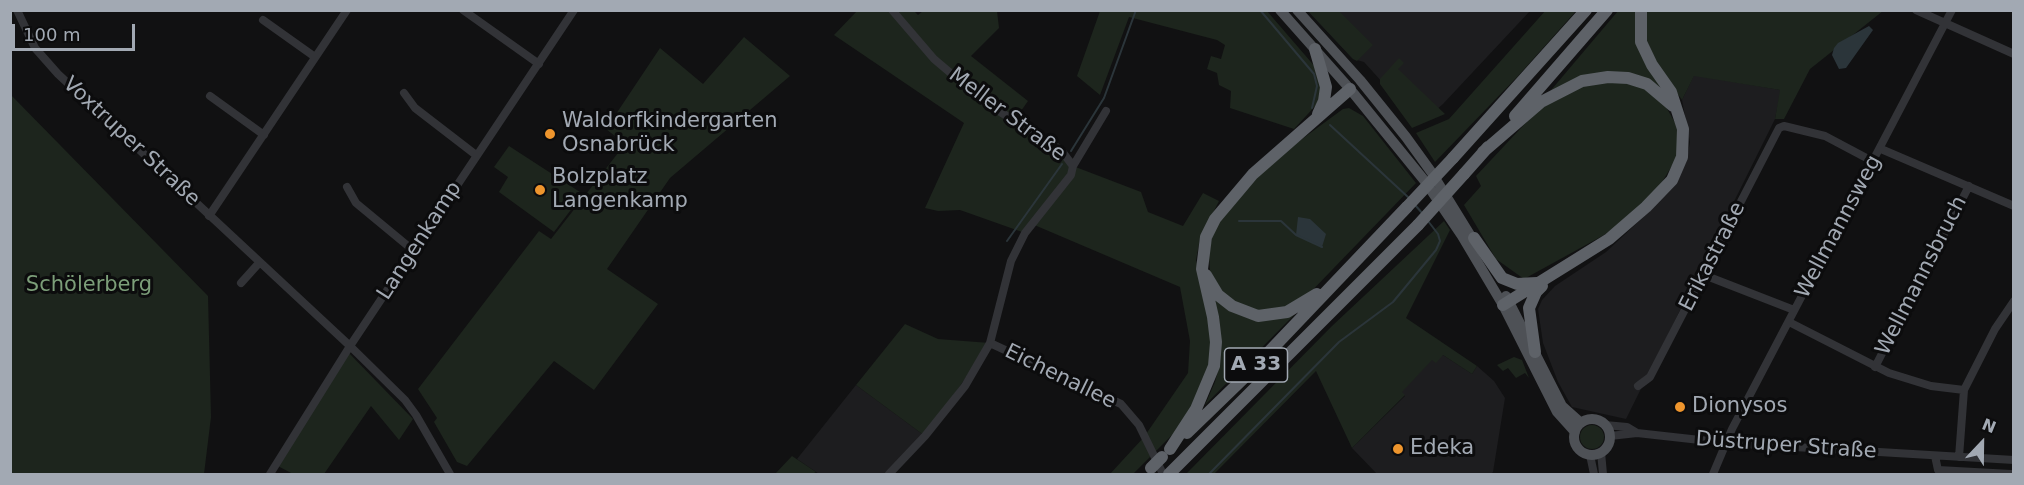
<!DOCTYPE html>
<meta charset="utf-8">
<style>
body{margin:0}
#map{position:relative;width:2024px;height:485px;overflow:hidden;background:#111112;font-family:"DejaVu Sans",sans-serif}
canvas{display:block}
.frame{position:absolute;inset:0;border:12px solid #a2a9b3;pointer-events:none}
.north{position:absolute;left:1952px;top:413px;width:60px;height:60px;-webkit-text-stroke:4px #0c0c0d;paint-order:stroke;rotate:22deg;font-size:16px;font-weight:700;line-height:24px;text-align:center;color:#a2a9b3}
.north::after{content:'';display:block;margin:auto;width:21px;height:27px;background:#a2a9b3;clip-path:polygon(50% 0,100% 100%,50% 72%,0 100%)}
.scale{position:absolute;left:12px;top:24px;width:123px;height:27px;box-sizing:border-box;border:3px solid #a2a9b3;border-top:0;padding-left:8px;font-size:18px;line-height:21px;white-space:nowrap;color:#a2a9b3;-webkit-text-stroke:4px #0c0c0d;paint-order:stroke}
</style>
<div id="map">
<canvas width="2024" height="485"></canvas>
<div class="frame"></div>
<div class="north">N</div>
<div class="scale">100 m</div>
</div>
<script>
const g = document.querySelector('canvas').getContext('2d');
g.lineJoin = 'round';
function fillPath(path, color) {
  g.fillStyle = color;
  g.fill(path, 'evenodd');
}
function shape(rows) {
  const path = new Path2D();
  for (const r of rows) {
    if (r.length === 3) {
      path.moveTo(r[0] + r[2], r[1]);
      path.arc(r[0], r[1], r[2], 0, 2 * Math.PI);
      continue;
    }
    path.moveTo(r[0], r[1]);
    for (let i = 2; i < r.length; i += 2) path.lineTo(r[i], r[i + 1]);
  }
  return path;
}
function strokePath(path, color, width, dash) {
  g.strokeStyle = color;
  g.lineWidth = width;
  g.lineCap = dash ? 'butt' : 'round';
  g.setLineDash(dash || []);
  g.stroke(path);
}
function label(font, color, halo, rows, align = 'center') {
  g.font = font + ' "DejaVu Sans",sans-serif';
  g.lineWidth = 6;
  g.setLineDash([]);
  g.textBaseline = 'middle';
  g.strokeStyle = halo;
  g.fillStyle = color;
  for (const [text, x, y, turn = 0] of rows) {
    g.save();
    g.translate(x, y);
    g.rotate((+turn || 0) * Math.PI / 180);
    g.textAlign = isNaN(turn) ? turn : align;
    if (halo) g.strokeText(text, 0, 0);
    g.fillText(text, 0, 0);
    g.restore();
  }
}
fillPath(shape([
 [1308,11,1530,11,1443,104,1420,124,1364,62,1353,59],
 [1694,75,1781,90,1775,119,1626,419,1572,407,1558,382,1543,343,1538,309,1542,300,1555,286,1606,252,1653,208,1686,163,1690,142,1682,100],
 [1443,355,1472,374,1477,366,1494,381,1505,398,1493,472,1491,474,1377,474,1352,448,1405,396,1401,392,1432,359],
 [856,385,925,436,889,474,819,474,797,459]
]), '#1d1d1f');
fillPath(shape([
 [1546,10,1576,11,1518,76,1435,162,1416,133,1449,119],
 [857,11,914,11,918,15,923,11,997,11,999,28,971,56,1028,101,1014,121,1061,150,1073,166,1141,192,1148,212,1183,226,1203,193,1219,201,1200,239,1196,260,1213,327,1212,364,1204,388,1177,430,1133,474,1110,474,1144,437,1188,373,1190,341,1180,287,1032,224,1025,233,960,210,938,211,925,208,964,123,834,35],
 [1100,11,1267,11,1317,69,1321,79,1319,102,1294,129,1230,108,1231,91,1219,85,1217,73,1207,69,1211,56,1221,59,1225,45,1217,40,1129,17,1100,95,1077,76],
 [1308,11,1339,11,1373,45,1357,61,1353,59],
 [1618,11,1641,11,1639,25,1671,92,1647,84,1608,77,1541,102],
 [1647,11,1883,11,1810,69,1784,119,1775,119,1780,90,1694,76,1682,100,1653,59,1647,44,1644,28],
 [744,37,790,76,670,178,607,269,658,304,594,390,554,361,467,466,457,462,434,422,437,418,418,389,539,231,551,239,625,144,606,129,660,48,703,84],
 [1399,58,1404,63,1398,69,1445,114,1412,128,1380,84,1380,79],
 [1606,80,1646,87,1661,98,1678,128,1680,145,1675,161,1657,190,1622,222,1604,235,1524,279,1496,259,1464,205,1481,186,1476,176,1535,113,1557,98,1583,85],
 [11,95,208,296,211,417,204,474,11,474],
 [1349,108,1363,116,1416,183,1303,300,1288,309,1250,311,1226,298,1210,271,1209,255,1212,237,1220,220,1259,176,1283,153,1343,109],
 [509,146,583,194,554,232,499,192,508,177,494,167],
 [1444,221,1450,230,1406,318,1477,366,1472,374,1443,355,1436,363,1432,360,1402,392,1405,395,1352,448,1316,371,1214,474,1186,474,1332,326],
 [1210,290,1263,321,1297,312,1205,405,1215,382,1219,367],
 [905,324,938,339,990,343,925,436,856,385],
 [347,351,413,419,399,440,371,406,324,474,293,474,276,465],
 [1514,357,1522,360,1529,378,1525,373,1516,378,1508,368,1503,371,1497,365],
 [1592,437,12],
 [792,456,816,472,812,474,775,474]
]), '#1d251d');
fillPath(shape([
 [1869,26,1873,30,1846,68,1839,69,1832,55,1834,48,1838,43],
 [1298,217,1310,219,1326,234,1322,247,1296,235]
]), '#2b353a');
strokePath(shape([
 [1260,10,1314,74,1317,86,1312,108],
 [1330,125,1409,198],
 [1071,151,1104,98,1136,10],
 [1415,205,1423,214],
 [1239,221,1281,221,1296,235,1322,247],
 [1007,241,1062,164],
 [1209,474,1339,342,1393,302,1436,250,1440,241,1438,234,1428,221]
]), '#2b353a', 2);
strokePath(shape([
 [17,10,35,48,58,74,350,346,405,400,416,415,450,474],
 [463,10,539,64],
 [892,10,934,59,986,103,1061,150,1073,166],
 [1916,10,2014,54],
 [263,20,315,57],
 [404,93,415,108,476,155],
 [210,96,264,135],
 [1881,149,2014,206],
 [347,187,356,203,414,251],
 [209,216,347,10],
 [1704,275,1794,310],
 [241,283,259,263],
 [1789,322,1889,373,1931,386,1964,390,1959,457],
 [990,343,1121,404,1139,425,1163,474],
 [1875,367,1969,186],
 [1638,386,1650,377,1779,128,1784,126,1825,136,1874,162],
 [1964,390,1995,329,2014,301],
 [1605,425,1627,427,1637,433],
 [1610,436,1637,433,1727,443,2014,460],
 [1601,452,1603,474],
 [1590,455,1594,474],
 [1935,456,1938,470,2011,474],
 [270,474,350,346,574,10],
 [889,474,925,436,965,386,990,343,1011,261,1025,233,1071,175,1073,166,1106,111],
 [1713,474,1732,429,1952,10]
]), '#323337', 8);
strokePath(shape([
 [1280,10,1350,89,1424,180,1462,236,1503,305,1557,412,1575,432],
 [1297,10,1360,80,1406,137,1432,173,1477,246],
 [1506,296,1562,406,1581,423],
 [1592,437,18]
]), '#4e5156', 10);
strokePath(shape([
 [1315,49,1326,87,1324,101,1318,114],
 [1515,116,1607,10],
 [1483,152,1541,102,1582,81,1608,77,1628,78,1647,84,1673,106],
 [1453,158,1586,10],
 [1464,174,1488,147],
 [1474,238,1502,278,1517,284,1537,283],
 [1206,275,1218,295,1232,306,1258,316,1287,312,1317,294],
 [1503,305,1609,239,1646,207,1672,180,1682,157,1683,129,1671,92,1652,65,1641,42,1641,10],
 [1535,352,1529,308,1536,292,1542,286],
 [1187,433,1248,374,1407,207],
 [1170,449,1196,409,1214,366,1216,342,1213,317,1202,269,1206,237,1215,219,1253,174,1350,89],
 [1169,474,1418,225]
]), '#5e6268', 12);
strokePath(shape([
 [1407,207,1453,158],
 [1418,225,1464,174],
 [1151,468,1162,457]
]), '#5e6268', 12);
for (const [x, y, r, color] of [
 [550,134,6,"#ee952d"],
 [540,190,6,"#ee952d"],
 [1680,407,6,"#ee952d"],
 [1398,449,6,"#ee952d"]
]) {
  const dot = new Path2D();
  dot.arc(x, y, r, 0, 2 * Math.PI);
  g.fillStyle = color;
  g.fill(dot);
  strokePath(dot, '#0c0c0d', 2);
}
for (const [x, y, w] of [
 [1256,365,63]
]) {
  const box = new Path2D();
  box.roundRect(x - w / 2, y - 17, w, 34, 4.5);
  g.fillStyle = '#0c0c0d';
  g.fill(box);
  strokePath(box, '#a2a9b3', 1.5);
}
label('bold 20px', '#a2a9b3', null, [
 ["A 33",1256,365]
]);
label('21px', '#a2a9b3', '#0c0c0d', [
 ["Meller Straße",1007,115,37],
 ["Voxtruper Straße",131,142,43],
 ["Wellmannsweg",1839,227,-62],
 ["Langenkamp",420,241,-57],
 ["Erikastraße",1713,257,-63],
 ["Wellmannsbruch",1922,276,-63],
 ["Eichenallee",1060,377,26],
 ["Düstruper Straße",1786,446,4]
]);
label('21px', '#a2a9b3', '#0c0c0d', [
 ["Waldorfkindergarten",562,122],
 ["Osnabrück",562,146],
 ["Bolzplatz",552,178],
 ["Langenkamp",552,202],
 ["Dionysos",1692,407],
 ["Edeka",1410,449]
], 'left');
label('21px', '#7c9e79', '#0c0c0d', [
 ["Schölerberg",89,286]
]);
</script>
